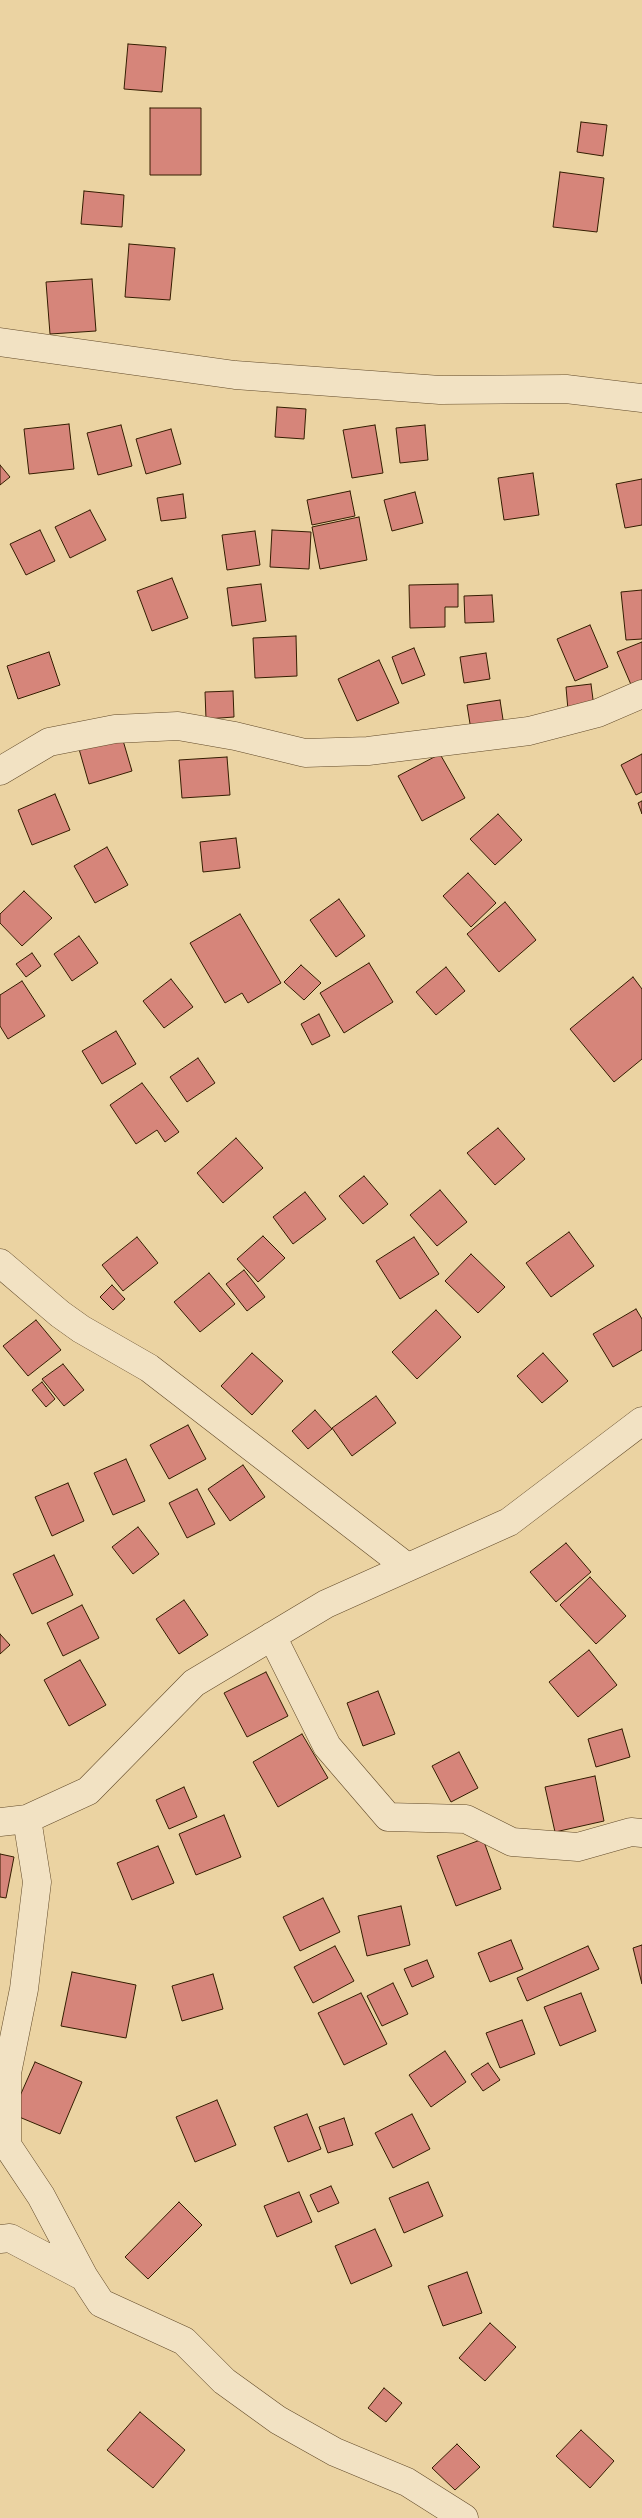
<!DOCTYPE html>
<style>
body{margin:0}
canvas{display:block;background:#ebd3a2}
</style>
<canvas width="642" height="2518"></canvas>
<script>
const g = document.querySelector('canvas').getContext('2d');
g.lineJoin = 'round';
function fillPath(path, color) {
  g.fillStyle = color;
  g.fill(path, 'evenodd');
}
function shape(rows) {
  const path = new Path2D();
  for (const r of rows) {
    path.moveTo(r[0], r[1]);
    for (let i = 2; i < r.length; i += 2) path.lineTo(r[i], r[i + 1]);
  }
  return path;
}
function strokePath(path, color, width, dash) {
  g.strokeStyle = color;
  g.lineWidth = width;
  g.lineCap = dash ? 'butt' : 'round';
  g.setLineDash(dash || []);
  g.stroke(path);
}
const building = shape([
 [128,44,166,47,162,92,124,89,128,44],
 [150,108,201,108,201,175,150,175,150,108],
 [581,122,607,125,603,156,577,152,581,122],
 [560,172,604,178,597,232,553,227,560,172],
 [84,191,124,195,122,227,81,224,84,191],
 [129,244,175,248,170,300,125,297,129,244],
 [92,279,96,331,50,334,46,282,92,279],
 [277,407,306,409,304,439,275,437,277,407],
 [69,424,74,469,29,474,24,429,69,424],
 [121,425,132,466,98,475,87,433,121,425],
 [375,425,383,473,352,478,343,430,375,425],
 [425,425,428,460,400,463,396,428,425,425],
 [171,429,181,464,146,474,136,439,171,429],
 [0,465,10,477,0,485,0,465],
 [533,473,539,515,504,520,498,478,533,473],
 [642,479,642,525,625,528,616,484,642,479],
 [350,491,355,516,312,525,307,500,350,491],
 [415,492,423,523,392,531,384,500,415,492],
 [183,494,186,518,161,521,157,498,183,494],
 [90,510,106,540,70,558,55,527,90,510],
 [359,517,367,560,320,569,312,527,359,517],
 [40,530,55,561,26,575,10,544,40,530],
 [272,530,311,532,309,569,270,567,272,530],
 [255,531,260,565,227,570,222,535,255,531],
 [172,578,188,618,152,631,137,591,172,578],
 [261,584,266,621,232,626,227,588,261,584],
 [458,584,458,607,445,607,445,627,410,628,409,585,458,584],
 [642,590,642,639,626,640,621,592,642,590],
 [492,595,494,622,465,623,464,596,492,595],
 [590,625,608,667,575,681,557,639,590,625],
 [296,636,297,676,255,678,253,638,296,636],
 [642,642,642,683,632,687,617,652,642,642],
 [414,648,425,675,402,684,392,657,414,648],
 [49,652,60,685,18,699,7,666,49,652],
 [486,653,490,679,464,683,460,657,486,653],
 [379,660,399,703,357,721,338,679,379,660],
 [591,684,594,707,568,710,566,687,591,684],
 [233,691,234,717,206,719,205,692,233,691],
 [500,700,504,726,471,730,467,705,500,700],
 [122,737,132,771,89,784,79,749,122,737],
 [440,754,465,798,422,821,398,776,440,754],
 [642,754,642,792,636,795,621,765,642,754],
 [227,757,230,795,182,798,179,760,227,757],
 [55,794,70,830,32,845,18,810,55,794],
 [642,801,642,814,638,803,642,801],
 [498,814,522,840,495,865,470,839,498,814],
 [236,838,240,868,203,872,200,842,236,838],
 [107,847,128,885,95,903,74,866,107,847],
 [468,873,496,903,471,927,443,896,468,873],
 [24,891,52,918,22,946,0,923,0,914,24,891],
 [339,899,365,936,336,957,310,920,339,899],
 [505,902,536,940,499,972,467,934,505,902],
 [240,914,281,983,248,1003,242,993,225,1003,190,943,240,914],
 [79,936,98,963,72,981,54,954,79,936],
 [32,953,41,966,26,977,16,964,32,953],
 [369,963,393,1002,344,1033,320,993,369,963],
 [301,965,321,983,304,1000,284,982,301,965],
 [446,967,465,991,436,1015,416,992,446,967],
 [633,977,642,989,642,1059,614,1082,570,1029,633,977],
 [171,979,193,1007,164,1028,143,1001,171,979],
 [22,981,45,1016,8,1039,0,1026,0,995,22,981],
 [319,1014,330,1036,312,1045,301,1024,319,1014],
 [116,1031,136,1064,102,1084,82,1051,116,1031],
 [198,1058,215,1083,187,1102,170,1077,198,1058],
 [142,1083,179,1132,165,1142,157,1130,136,1144,110,1105,142,1083],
 [498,1128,525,1159,495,1185,467,1153,498,1128],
 [236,1138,263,1168,223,1203,197,1173,236,1138],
 [364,1176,388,1204,363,1224,339,1196,364,1176],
 [440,1190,467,1222,437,1246,410,1215,440,1190],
 [305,1192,326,1219,293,1244,273,1217,305,1192],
 [569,1232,594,1266,551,1297,526,1263,569,1232],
 [263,1236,285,1258,258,1282,237,1259,263,1236],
 [137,1237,158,1263,123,1291,102,1265,137,1237],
 [414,1237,439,1274,400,1299,376,1261,414,1237],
 [471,1254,505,1287,478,1313,445,1281,471,1254],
 [244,1270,265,1297,247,1311,226,1284,244,1270],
 [209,1273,235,1304,200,1332,174,1302,209,1273],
 [112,1285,125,1299,113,1310,100,1297,112,1285],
 [636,1309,642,1319,642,1350,613,1367,593,1334,636,1309],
 [436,1310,461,1337,417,1379,392,1352,436,1310],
 [36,1320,61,1350,28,1376,3,1346,36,1320],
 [252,1353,283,1381,252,1415,221,1386,252,1353],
 [543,1353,568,1381,542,1403,517,1376,543,1353],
 [63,1364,84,1390,64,1406,42,1379,63,1364],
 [42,1382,55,1399,46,1407,32,1390,42,1382],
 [376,1396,396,1423,352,1456,332,1428,376,1396],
 [315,1410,332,1429,308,1449,292,1431,315,1410],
 [188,1425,206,1459,169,1479,150,1445,188,1425],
 [126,1459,145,1501,113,1515,94,1473,126,1459],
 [243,1465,265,1497,230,1521,208,1489,243,1465],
 [68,1483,84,1521,52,1536,35,1497,68,1483],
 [197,1489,215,1524,187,1538,169,1503,197,1489],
 [138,1527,159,1554,133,1574,112,1547,138,1527],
 [566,1543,591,1572,556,1602,530,1572,566,1543],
 [54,1555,73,1595,32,1614,13,1574,54,1555],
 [590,1577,626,1616,596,1644,560,1605,590,1577],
 [184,1600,208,1635,179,1654,156,1619,184,1600],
 [82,1605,99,1638,63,1656,47,1623,82,1605],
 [0,1634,10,1645,0,1654,0,1634],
 [589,1650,617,1685,578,1717,549,1682,589,1650],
 [80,1660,106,1705,69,1726,44,1680,80,1660],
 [266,1672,288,1716,247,1737,224,1693,266,1672],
 [378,1691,395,1734,363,1746,347,1703,378,1691],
 [622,1729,630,1757,596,1767,588,1739,622,1729],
 [302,1734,328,1778,278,1807,253,1762,302,1734],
 [459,1752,478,1788,451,1802,432,1766,459,1752],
 [595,1776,604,1821,555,1832,545,1787,595,1776],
 [184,1787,197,1817,169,1829,156,1800,184,1787],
 [224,1815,241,1857,196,1875,179,1834,224,1815],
 [483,1839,501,1889,456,1906,437,1856,483,1839],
 [158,1846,174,1883,132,1900,117,1863,158,1846],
 [0,1854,14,1857,6,1898,0,1897,0,1854],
 [323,1898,340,1932,300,1951,283,1917,323,1898],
 [401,1906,410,1945,367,1956,358,1916,401,1906],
 [511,1940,523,1969,490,1982,478,1953,511,1940],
 [642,1945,642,1984,633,1948,642,1945],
 [335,1946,354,1981,313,2003,294,1967,335,1946],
 [588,1946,599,1969,527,2001,517,1978,588,1946],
 [427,1960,434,1977,412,1987,404,1969,427,1960],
 [72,1972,136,1985,126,2038,61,2026,72,1972],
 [213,1974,223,2009,182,2021,172,1986,213,1974],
 [393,1983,408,2014,382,2026,367,1996,393,1983],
 [361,1993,387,2044,344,2065,318,2013,361,1993],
 [581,1993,596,2031,560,2046,544,2007,581,1993],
 [522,2020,535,2054,500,2068,486,2033,522,2020],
 [445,2051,466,2082,431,2107,409,2075,445,2051],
 [35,2062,82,2082,60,2134,12,2114,35,2062],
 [488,2063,500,2080,483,2091,471,2074,488,2063],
 [217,2100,236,2145,195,2162,176,2117,217,2100],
 [307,2114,321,2149,288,2162,274,2127,307,2114],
 [412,2114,430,2149,393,2168,375,2133,412,2114],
 [344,2118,353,2145,328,2153,319,2127,344,2118],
 [428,2182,443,2216,404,2233,389,2198,428,2182],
 [331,2186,339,2203,318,2212,310,2195,331,2186],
 [299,2192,312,2222,277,2237,264,2206,299,2192],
 [179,2202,202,2225,148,2279,125,2257,179,2202],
 [375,2229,392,2266,351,2284,335,2246,375,2229],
 [467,2272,482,2313,443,2326,428,2286,467,2272],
 [490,2323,516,2347,485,2381,459,2358,490,2323],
 [384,2388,402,2403,386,2422,368,2408,384,2388],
 [140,2412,185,2450,153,2488,107,2450,140,2412],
 [581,2430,614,2461,590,2488,556,2456,581,2430],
 [457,2444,480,2467,455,2490,432,2468,457,2444]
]);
fillPath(building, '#d6857a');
strokePath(building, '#341d01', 1);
const street = shape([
 [0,342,235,375,440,390,566,389,642,398],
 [0,771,49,742,115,729,178,726,235,736,305,753,368,751,529,731,598,713,642,694],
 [0,1263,60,1314,81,1329,149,1368,407,1567],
 [272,1636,327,1746,388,1817,466,1819,512,1842,578,1847,631,1832,642,1833],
 [27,1819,37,1882,24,1989,7,2073,7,2145,41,2196,84,2277],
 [0,1822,27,1819,88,1791,194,1683,326,1604,509,1522,642,1421],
 [0,2239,10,2238,84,2277,101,2303,184,2341,224,2381,278,2420,335,2452,407,2482,464,2518]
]);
strokePath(street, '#624a29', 29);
strokePath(street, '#f2e2c3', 28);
</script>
